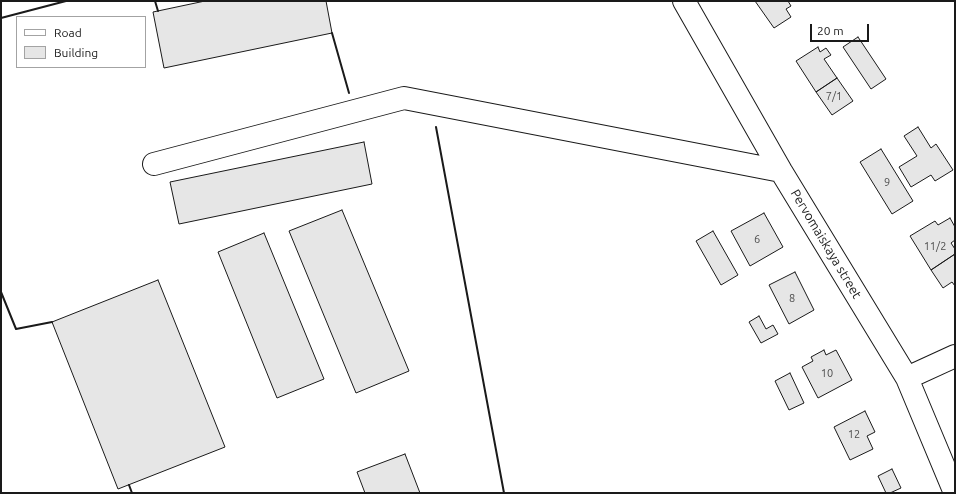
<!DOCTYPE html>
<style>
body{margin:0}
#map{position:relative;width:956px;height:494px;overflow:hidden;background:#fff;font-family:Ubuntu,sans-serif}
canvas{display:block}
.frame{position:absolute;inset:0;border:2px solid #1a1a1a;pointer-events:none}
.legend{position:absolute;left:16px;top:16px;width:130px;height:52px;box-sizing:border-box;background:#fff;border:1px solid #a3a3a3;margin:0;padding:5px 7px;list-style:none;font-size:12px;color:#1a1a1a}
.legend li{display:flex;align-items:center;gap:8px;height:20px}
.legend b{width:20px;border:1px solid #a3a3a3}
.scale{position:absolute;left:810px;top:24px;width:59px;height:18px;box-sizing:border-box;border:2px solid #1a1a1a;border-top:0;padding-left:5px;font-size:12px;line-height:14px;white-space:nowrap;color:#1a1a1a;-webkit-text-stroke:3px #fff;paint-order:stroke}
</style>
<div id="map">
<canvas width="956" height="494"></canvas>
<div class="frame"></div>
<ul class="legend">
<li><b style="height:5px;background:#fff"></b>Road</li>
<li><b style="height:11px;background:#e6e6e6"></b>Building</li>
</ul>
<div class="scale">20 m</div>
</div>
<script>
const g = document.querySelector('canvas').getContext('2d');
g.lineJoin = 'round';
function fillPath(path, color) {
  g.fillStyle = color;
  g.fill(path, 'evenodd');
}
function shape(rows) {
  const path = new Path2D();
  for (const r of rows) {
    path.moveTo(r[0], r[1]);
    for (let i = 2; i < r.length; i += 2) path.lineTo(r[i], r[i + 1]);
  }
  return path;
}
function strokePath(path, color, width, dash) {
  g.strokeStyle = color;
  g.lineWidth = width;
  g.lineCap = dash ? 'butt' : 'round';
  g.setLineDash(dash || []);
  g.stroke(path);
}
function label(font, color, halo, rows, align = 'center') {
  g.font = font + ' Ubuntu,sans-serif';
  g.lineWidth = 3;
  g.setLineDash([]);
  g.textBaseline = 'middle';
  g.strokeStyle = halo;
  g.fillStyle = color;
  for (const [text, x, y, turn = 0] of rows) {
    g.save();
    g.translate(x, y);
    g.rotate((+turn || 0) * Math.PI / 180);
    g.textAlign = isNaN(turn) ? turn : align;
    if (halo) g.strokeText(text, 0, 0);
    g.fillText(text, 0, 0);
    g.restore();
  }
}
const building = shape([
 [205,1,326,1,332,33,164,68,153,12,205,1],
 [755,1,788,1,791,6,786,9,791,17,774,28,755,1],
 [858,37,886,79,871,89,843,47,858,37],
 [818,47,820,52,826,48,831,55,824,59,837,78,816,92,796,61,818,47],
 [837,78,853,101,832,115,816,92,837,78],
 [918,127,931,148,936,144,953,170,935,181,931,175,911,187,899,167,917,156,904,136,918,127],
 [364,142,372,184,179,224,170,182,364,142],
 [881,149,913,201,892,214,860,162,881,149],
 [342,210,409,371,356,393,289,231,342,210],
 [764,213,783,247,750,266,731,231,764,213],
 [950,218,955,227,955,240,951,243,955,249,955,254,931,270,910,236,935,221,938,225,950,218],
 [713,231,738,275,721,285,696,241,713,231],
 [264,233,324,379,277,398,218,252,264,233],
 [955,254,955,286,952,282,943,288,931,270,955,254],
 [795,272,814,310,789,324,769,285,795,272],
 [158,280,225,447,118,489,52,322,158,280],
 [759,316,766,329,773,325,778,334,761,343,749,322,759,316],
 [824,350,826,355,836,350,852,380,818,398,802,367,813,361,811,357,824,350],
 [790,373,804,403,789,410,775,381,790,373],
 [865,411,875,432,867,436,873,449,850,460,834,427,865,411],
 [405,454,420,493,365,493,357,472,405,454],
 [892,469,901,488,890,493,886,493,878,476,892,469]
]);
fillPath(building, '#e6e6e6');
strokePath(building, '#1a1a1a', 1);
const minor = shape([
 [684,1,781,171,907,378,955,493],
 [154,164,404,98,781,171],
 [907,378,955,356]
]);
strokePath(minor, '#1a1a1a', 24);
strokePath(minor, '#fff', 22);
strokePath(shape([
 [155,1,158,11],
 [1,18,66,1],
 [332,33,349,93],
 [436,127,504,493],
 [1,292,16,329,52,322],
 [129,485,132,493]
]), '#1a1a1a', 2);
label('11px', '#4d4d4d', null, [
 ["7/1",834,96],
 ["9",887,182],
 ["6",757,239],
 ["11/2",935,246],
 ["8",792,298],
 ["10",827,373],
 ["12",854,434]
]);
label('13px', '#1a1a1a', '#fff', [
 ["Pervomaiskaya street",826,244,59]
]);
</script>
